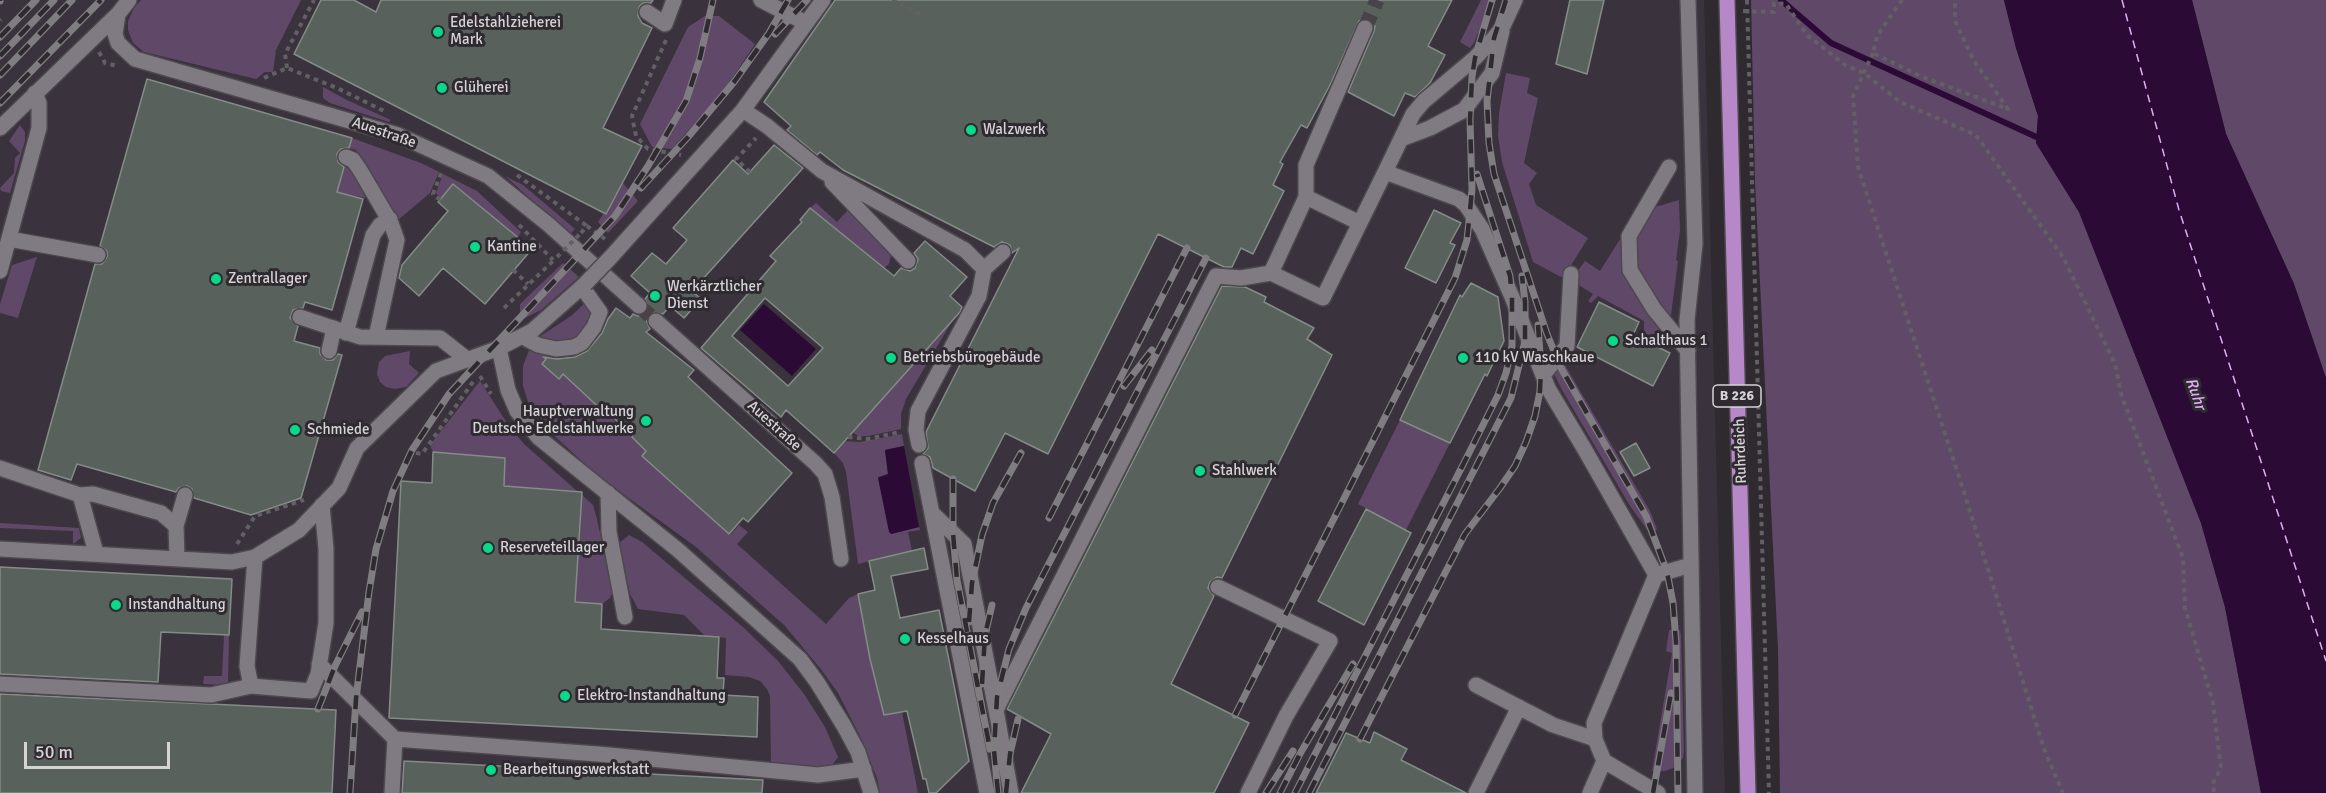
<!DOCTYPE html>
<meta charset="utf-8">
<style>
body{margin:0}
#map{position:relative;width:2326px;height:793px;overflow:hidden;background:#2e2a30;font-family:Signika,sans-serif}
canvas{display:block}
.scale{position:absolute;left:24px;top:742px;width:146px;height:27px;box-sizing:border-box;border:3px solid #d6d3d7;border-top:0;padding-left:8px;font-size:18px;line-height:21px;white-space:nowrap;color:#d6d3d7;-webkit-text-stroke:4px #2e2a30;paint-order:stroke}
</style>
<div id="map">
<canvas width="2326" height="793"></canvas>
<div class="scale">50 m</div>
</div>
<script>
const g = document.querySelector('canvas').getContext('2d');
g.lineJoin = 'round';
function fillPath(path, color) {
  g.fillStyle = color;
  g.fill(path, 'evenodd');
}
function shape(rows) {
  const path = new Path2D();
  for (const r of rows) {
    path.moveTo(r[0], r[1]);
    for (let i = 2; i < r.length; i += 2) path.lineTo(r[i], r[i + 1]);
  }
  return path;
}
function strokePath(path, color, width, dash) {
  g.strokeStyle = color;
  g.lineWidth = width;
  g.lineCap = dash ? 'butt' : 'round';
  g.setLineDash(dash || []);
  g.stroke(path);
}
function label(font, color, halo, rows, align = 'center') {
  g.font = font + ' Signika,sans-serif';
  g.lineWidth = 6;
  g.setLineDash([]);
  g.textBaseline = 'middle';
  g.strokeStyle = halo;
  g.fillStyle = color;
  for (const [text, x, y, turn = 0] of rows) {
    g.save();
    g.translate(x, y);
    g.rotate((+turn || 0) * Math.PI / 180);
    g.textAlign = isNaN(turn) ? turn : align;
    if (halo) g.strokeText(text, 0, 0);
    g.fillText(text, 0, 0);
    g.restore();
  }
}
fillPath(shape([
 [0,0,1704,0,1725,793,0,793]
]), '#3a323d');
fillPath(shape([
 [141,0,301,0,276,50,273,72,265,72,256,79,144,52,133,43,128,30,128,21,134,8],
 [1481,0,1496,0,1484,33,1478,33,1474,43,1470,48,1460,42],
 [1751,0,2004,0,2016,48,2038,116,2036,143,2079,212,2201,523,2225,607,2261,793,1780,793,1778,650,1755,181],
 [2192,0,2326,0,2326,378,2294,284,2226,134],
 [705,16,719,16,755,44,725,89,672,149,652,147,640,124,688,27],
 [1506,73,1530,78,1527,93,1538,98,1524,163,1537,173,1529,184,1536,205,1588,238,1570,267,1561,277,1533,262,1502,162,1498,136,1499,113],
 [323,87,347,100,391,120,389,122,330,103,323,98],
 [20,125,25,132,25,141,10,193,1,191,0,188,14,173,15,158,20,153,9,141],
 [352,138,421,163,439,172,430,193,398,220,361,156,356,150,349,148],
 [344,166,351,168,366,194,365,198,337,192],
 [443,174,477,191,521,232,518,237,453,184,441,199,436,193],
 [505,176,523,185,575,229,570,234],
 [622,182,638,201,608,233,598,222,604,213,606,214],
 [1679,200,1680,231,1676,260,1678,261,1671,315,1667,316,1639,273,1633,248,1647,216,1655,207],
 [816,203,837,222,849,209,887,247,891,255,889,264,884,268,810,208],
 [1622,236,1623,263,1630,284,1640,303,1674,349,1644,333,1644,321,1598,296,1591,303,1588,301,1593,294,1577,284,1577,272,1585,261,1600,271],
 [37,257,18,318,0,313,0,304,12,265],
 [563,263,579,277,541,310,525,318,520,313,520,304],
 [586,302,595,314,589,326,572,343,559,345,539,337,571,316],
 [954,318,906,399,901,414,901,429,868,436,858,436,852,432],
 [529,350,550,355,542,364,559,379,563,374,647,450,642,456,730,535,739,525,748,532,737,544,826,624,849,598,858,594,870,659,884,715,902,712,918,793,880,793,877,778,861,738,838,693,820,668,784,625,696,547,597,475,538,421,530,408,523,386,523,366],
 [410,351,409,364,419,373,406,387,395,389,386,387,380,382,377,374,379,362,385,356],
 [1565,365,1650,511,1657,529,1651,535,1630,506,1562,390,1553,372],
 [480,381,507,423,524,444,577,491,504,486,505,458,433,452,430,445],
 [1400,420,1450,443,1406,530,1358,504],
 [902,434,904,446,885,450,888,474,878,477,891,534,919,527,920,530,908,532,912,551,858,564,846,472,843,463,834,453,844,441,860,442],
 [581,494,593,505,596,515,613,591,610,598,602,604,575,602],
 [0,523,79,528,81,538,73,544,73,531,0,528],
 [629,535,642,542,743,627,778,661,804,694,825,727,838,757,830,768,771,767,770,696,767,689,760,681,749,677,725,675,726,638,705,636,684,615,638,609,630,594,619,543],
 [1669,630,1680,630,1681,635,1684,750,1683,758,1676,767,1665,771,1652,771,1672,653,1666,651],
 [224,635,229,635,228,682,226,685,203,684,204,676,222,676]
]), '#604868');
fillPath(shape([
 [2004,0,2192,0,2226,134,2294,284,2326,378,2326,793,2261,793,2225,607,2201,523,2079,212,2036,143,2038,116,2016,48],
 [764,304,816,349,792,376,740,330],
 [904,446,919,527,891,534,889,532,878,478,888,474,885,450]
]), '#2b0b35');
strokePath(shape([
 [1781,0,1831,43,2043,140]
]), '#2b0b35', 6);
strokePath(shape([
 [2122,0,2179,210,2326,661]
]), '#e2adf5', 1.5, [8, 6]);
const building = shape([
 [321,0,354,0,376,12,381,0,653,0,651,3,643,3,639,7,638,16,642,23,652,28,603,128,642,146,606,214,294,54,321,0],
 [835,0,1452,0,1428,46,1445,55,1430,83,1415,97,1405,93,1394,116,1348,92,1374,31,1375,26,1369,19,1359,21,1331,83,1307,128,1301,125,1280,162,1283,164,1273,185,1284,191,1253,254,1241,248,1232,267,1224,267,1158,234,1048,454,1005,433,975,491,933,468,930,457,923,454,928,448,926,432,1019,248,1012,253,1010,245,1002,242,994,247,843,170,820,152,817,155,787,130,791,126,764,102,835,0],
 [1570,0,1604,0,1587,74,1556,64,1570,0],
 [147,79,352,138,349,148,341,149,337,154,338,162,344,167,337,192,363,199,332,310,305,302,303,308,293,310,290,318,298,326,294,341,320,348,320,354,326,360,333,360,338,354,342,355,301,498,251,515,194,498,192,489,187,486,179,488,176,492,77,464,71,480,38,470,95,264,102,264,107,257,107,251,100,246,147,79],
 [774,145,803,168,692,291,701,299,684,318,670,306,663,314,652,312,646,320,650,329,646,332,694,370,688,377,792,473,748,522,743,518,729,534,642,456,646,451,632,437,633,435,609,414,608,416,563,374,559,379,542,364,546,359,543,357,557,359,575,357,587,351,602,333,608,319,616,308,630,318,633,314,638,316,646,313,649,307,645,299,650,293,631,276,652,253,666,264,687,240,673,228,733,160,748,174,774,145],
 [453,184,532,249,485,304,443,268,419,296,399,278,402,265,448,211,438,202,453,184],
 [810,208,894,276,901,268,910,271,915,268,918,259,914,253,925,241,967,277,950,296,962,307,960,312,834,453,786,410,781,417,701,348,776,261,770,256,802,222,800,220,810,208],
 [765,298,823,348,788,386,732,336,765,298],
 [1434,210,1461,223,1450,243,1455,245,1436,283,1405,268,1434,210],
 [1471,283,1498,297,1504,341,1487,376,1485,374,1450,443,1400,420,1460,295,1462,297,1471,283],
 [1222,286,1245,287,1266,297,1264,302,1314,328,1307,339,1332,355,1222,578,1217,577,1210,582,1208,588,1214,596,1171,684,1249,723,1214,793,1021,793,1051,734,1007,709,1222,286],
 [1599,302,1639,322,1633,335,1670,353,1653,386,1577,347,1599,302],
 [1636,443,1650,468,1634,476,1620,452,1636,443],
 [433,452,505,458,504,486,582,492,575,602,602,604,601,629,719,637,717,678,724,678,723,695,758,697,757,737,389,718,401,481,432,483,433,452],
 [1366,509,1411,533,1364,625,1318,601,1366,509],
 [924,548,928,569,891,576,900,618,939,610,969,761,936,793,929,793,926,779,923,779,907,711,884,715,870,659,858,594,875,590,869,561,924,548],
 [0,567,232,579,229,635,161,632,158,682,0,674,0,567],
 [0,694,336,710,332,793,0,793,0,694],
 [1374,732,1407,749,1401,760,1466,793,1316,793,1346,733,1370,743,1374,732],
 [404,761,763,780,762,793,402,793,404,761]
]);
fillPath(building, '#59615c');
strokePath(building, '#838c86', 1.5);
strokePath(shape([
 [1365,28,1377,0],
 [639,306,656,321]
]), '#474349', 15, [15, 8]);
const minor = shape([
 [761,0,806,23],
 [1688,0,1695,244,1687,320,1695,793],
 [647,12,665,24,674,0],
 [118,14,115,34,118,43,135,59,398,135,488,176,549,225,639,306],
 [743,110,767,126,822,171,965,250,984,269,979,296,918,411,916,430,919,445],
 [0,128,118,14,129,0],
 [1401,139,1430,128,1464,110,1492,73,1502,31],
 [346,157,353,160,360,170,391,223,397,240,376,337],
 [1669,167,1629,236,1630,270,1654,309,1688,351],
 [1385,172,1459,199,1466,205,1482,229,1512,297,1548,388,1585,450,1656,575,1691,565],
 [832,182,908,261],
 [1306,197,1306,165,1365,28],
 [1360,223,1306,197,1271,273,1323,298,1385,172,1413,114,1424,101,1475,58,1494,38,1502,28,1515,0],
 [9,239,98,255],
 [610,258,743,110,823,0],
 [984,269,1003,252],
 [0,271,39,128,39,103,35,93],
 [585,284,532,331,499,348,508,390,517,411,539,438,678,550,800,659,817,682,844,726,858,752,871,793],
 [300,317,360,337,440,338,468,360],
 [656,321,815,463,825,474,832,497,841,559],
 [346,333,373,235,380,225,390,219],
 [523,337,538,345,556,349,574,347,582,343,594,327,600,312,582,287],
 [329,351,334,328],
 [1543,375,1567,346,1571,274],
 [922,463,987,793],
 [0,468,80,495,96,553],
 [608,493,609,532,625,617],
 [80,495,93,494,161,513,176,526],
 [932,513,964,544,996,710],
 [0,549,232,562,255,557,299,530,339,488,357,448,436,371,499,348],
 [255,557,247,666,251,686,311,691,318,674,326,623,326,549,322,505],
 [177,558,176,526,185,495],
 [1656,575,1594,723,1595,739,1604,761,1658,793],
 [1218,587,1330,641,1286,716,1248,793],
 [319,664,395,739,598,754,818,775,864,769],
 [0,684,211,695,251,686],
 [1476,685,1553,725,1595,739],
 [392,793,395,739],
 [1011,793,996,710,1030,642,1216,276,1241,278,1271,273],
 [1476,793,1519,707],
 [1590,793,1604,761]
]);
const major = shape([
 [1727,0,1748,793]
]);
strokePath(minor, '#4c484d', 18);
strokePath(major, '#4c484d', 18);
strokePath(shape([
 [892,0,922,15],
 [1747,0,1769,793],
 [1902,0,1877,36,1873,53,1920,76,2008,109,1974,61,1955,21,1955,0],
 [1743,11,1774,12,1774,3,1786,4,1807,35,1845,65,1864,73,1900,102,1976,135,2063,257,2115,364,2122,397,2183,558,2185,608,2213,703,2221,768,2212,785,2215,793],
 [0,20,1,19],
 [666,40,632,116,636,136,648,149,681,155],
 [99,52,105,63,118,66],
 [1873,53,1853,96,1858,167,1963,489,2044,749,2063,793],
 [287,68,285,54,314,0],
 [264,78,287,68,337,88,386,112],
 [750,172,736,159,756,138],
 [517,175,587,226],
 [440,200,433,194,442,171],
 [519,225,553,260],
 [581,233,587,226,605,239],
 [513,270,528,284],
 [504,308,554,260],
 [480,376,491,394],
 [848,437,868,439,900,432],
 [416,453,422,454,475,379],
 [237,544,255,516,304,500]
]), '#636065', 4, [4.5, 4.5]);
strokePath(minor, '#807b82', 15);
strokePath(major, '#b788c8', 15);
const rail = shape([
 [1506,0,1494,38,1487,101,1489,143,1494,174,1547,334,1561,368,1646,516,1667,572,1673,603,1676,642,1678,793],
 [0,1,0,0],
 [775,34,807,0],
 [0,37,36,0],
 [0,56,54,0],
 [0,75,72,0],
 [0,103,101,0],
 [641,188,688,137,734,82,769,33,788,0],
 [1124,386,1152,350],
 [953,479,953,533,957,580,990,749],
 [1049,518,1187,248],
 [969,622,972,583,982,535,993,503,1021,453],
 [982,684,985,635,992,605],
 [318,709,335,666,362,612],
 [1235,715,1455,278,1467,240,1470,211,1472,189,1470,120,1472,77,1475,58,1492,0],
 [1360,739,1465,534,1500,488,1515,466,1526,442,1535,416,1540,391,1541,369,1538,325],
 [350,793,356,699,369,592,376,549,393,491,412,450,449,394,615,216,648,166,686,101,700,58,713,0],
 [998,793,994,750,997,697,1009,649,1026,608,1206,258],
 [1006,793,1010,754,1018,719],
 [1266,793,1293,751],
 [1280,793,1301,752,1353,664],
 [1295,793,1469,453,1498,395,1506,373,1512,346,1512,297,1510,276,1477,174],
 [1309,793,1511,398,1525,341,1525,302,1522,276],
 [1653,793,1671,693]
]);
strokePath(rail, '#807d82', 7);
strokePath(rail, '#2e2a30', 4.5, [14]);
const minorBridge = shape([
 [585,284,610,258]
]);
strokePath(minorBridge, '#4c484d', 18, []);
strokePath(shape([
 [557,257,581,233]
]), '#636065', 4, [4.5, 4.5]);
strokePath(minorBridge, '#807b82', 15);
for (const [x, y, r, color] of [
 [438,32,6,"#09d98b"],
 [442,88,6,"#09d98b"],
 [971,130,6,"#09d98b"],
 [475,247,6,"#09d98b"],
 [216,279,6,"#09d98b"],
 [655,296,6,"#09d98b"],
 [1613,341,6,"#09d98b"],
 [891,358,6,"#09d98b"],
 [1463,358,6,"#09d98b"],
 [646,421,6,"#09d98b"],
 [295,430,6,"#09d98b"],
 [1200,471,6,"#09d98b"],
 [488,548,6,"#09d98b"],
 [116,605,6,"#09d98b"],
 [905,639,6,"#09d98b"],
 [565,696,6,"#09d98b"],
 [491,770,6,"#09d98b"]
]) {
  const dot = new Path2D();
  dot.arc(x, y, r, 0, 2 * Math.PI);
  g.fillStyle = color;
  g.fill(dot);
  strokePath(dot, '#2e2a30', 2);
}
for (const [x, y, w] of [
 [1737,396,48]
]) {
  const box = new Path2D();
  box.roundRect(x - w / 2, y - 11, w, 22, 4.5);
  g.fillStyle = '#2e2a30';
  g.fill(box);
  strokePath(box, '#d6d3d7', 1.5);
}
label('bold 14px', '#d6d3d7', null, [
 ["B 226",1737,396]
]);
label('15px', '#d6d3d7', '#2e2a30', [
 ["Edelstahlzieherei",450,23],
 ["Mark",450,40],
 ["Glüherei",454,88],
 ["Walzwerk",983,130],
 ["Kantine",487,247],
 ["Zentrallager",228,279],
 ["Werkärztlicher",667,287],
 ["Dienst",667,304],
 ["Schalthaus 1",1625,341],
 ["Betriebsbürogebäude",903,358],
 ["110 kV Waschkaue",1475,358],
 ["Hauptverwaltung",634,412,"right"],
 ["Deutsche Edelstahlwerke",634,429,"right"],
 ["Schmiede",307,430],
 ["Stahlwerk",1212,471],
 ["Reserveteillager",500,548],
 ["Instandhaltung",128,605],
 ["Kesselhaus",917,639],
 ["Elektro-Instandhaltung",577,696],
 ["Bearbeitungswerkstatt",503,770]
], 'left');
label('15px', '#d6d3d7', '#2e2a30', [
 ["Auestraße",384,133,19],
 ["Auestraße",774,426,42],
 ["Ruhrdeich",1741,451,-92]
]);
label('italic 16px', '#e2adf5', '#2e2a30', [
 ["Ruhr",2195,394,70]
]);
</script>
